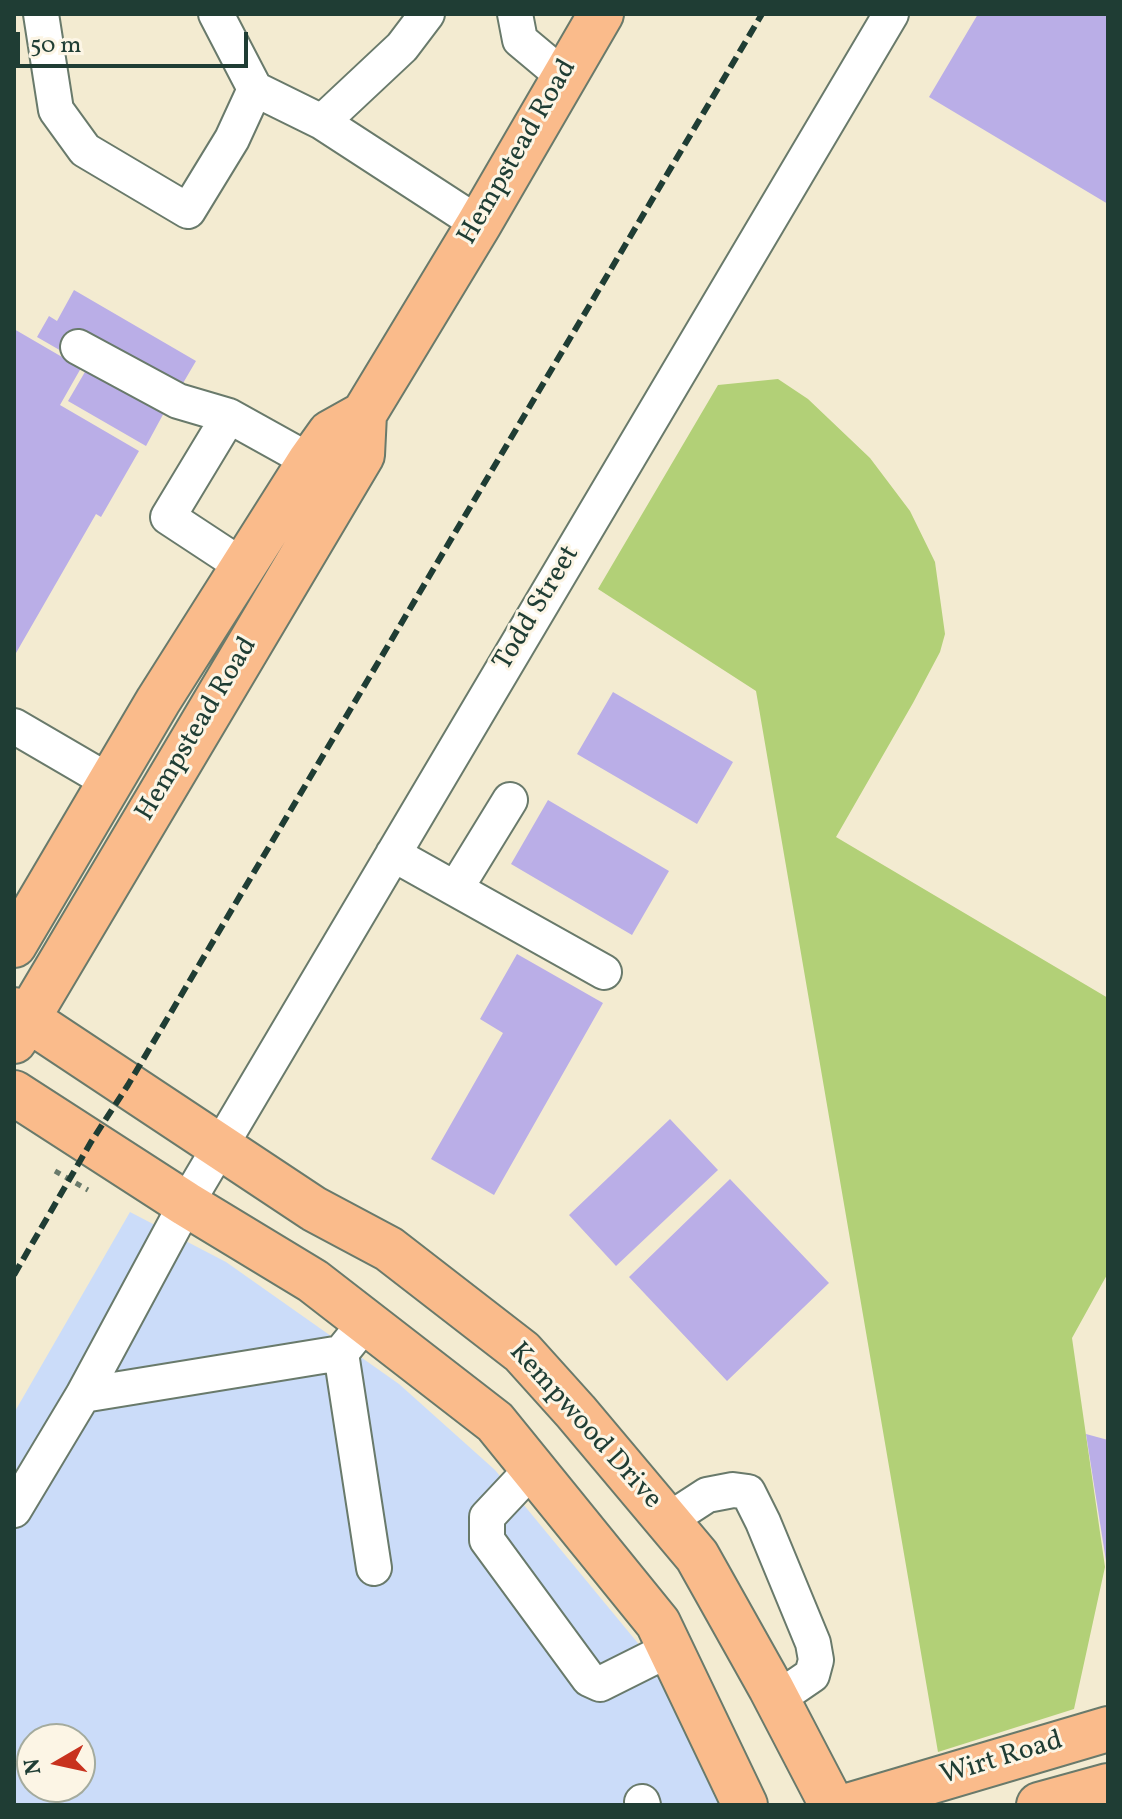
<!DOCTYPE html>
<style>
body{margin:0}
#map{position:relative;width:1122px;height:1819px;overflow:hidden;background:#f3ebd1;font-family:Vollkorn,serif}
canvas{display:block}
.frame{position:absolute;inset:0;border:16px solid #1f3d34;pointer-events:none}
.north{position:absolute;left:16px;top:1723px;width:80px;height:80px;box-sizing:border-box;background:#fcf5e5;border:2px solid #a4ab9e;border-radius:50%;rotate:261deg;font-size:22px;font-weight:700;line-height:32px;text-align:center;color:#1f3d34}
.north::after{content:'';display:block;margin:auto;width:28px;height:36px;background:#c8321e;clip-path:polygon(50% 0,100% 100%,50% 72%,0 100%)}
.scale{position:absolute;left:16px;top:32px;width:232px;height:36px;box-sizing:border-box;border:4px solid #1f3d34;border-top:0;padding-left:10px;font-size:24px;line-height:28px;white-space:nowrap;color:#1f3d34;-webkit-text-stroke:6px #fcf5e5;paint-order:stroke}
</style>
<div id="map">
<canvas width="1122" height="1819"></canvas>
<div class="frame"></div>
<div class="north">N</div>
<div class="scale">50 m</div>
</div>
<script>
const g = document.querySelector('canvas').getContext('2d');
g.lineJoin = 'round';
function fillPath(path, color) {
  g.fillStyle = color;
  g.fill(path, 'evenodd');
}
function shape(rows) {
  const path = new Path2D();
  for (const r of rows) {
    path.moveTo(r[0], r[1]);
    for (let i = 2; i < r.length; i += 2) path.lineTo(r[i], r[i + 1]);
  }
  return path;
}
function strokePath(path, color, width, dash) {
  g.strokeStyle = color;
  g.lineWidth = width;
  g.lineCap = dash ? 'butt' : 'round';
  g.setLineDash(dash || []);
  g.stroke(path);
}
function label(font, color, halo, rows, align = 'center') {
  g.font = font + ' Vollkorn,serif';
  g.lineWidth = 6;
  g.setLineDash([]);
  g.textBaseline = 'middle';
  g.strokeStyle = halo;
  g.fillStyle = color;
  for (const [text, x, y, turn = 0] of rows) {
    g.save();
    g.translate(x, y);
    g.rotate((+turn || 0) * Math.PI / 180);
    g.textAlign = isNaN(turn) ? turn : align;
    if (halo) g.strokeText(text, 0, 0);
    g.fillText(text, 0, 0);
    g.restore();
  }
}
fillPath(shape([
 [130,1212,226,1262,399,1384,495,1470,665,1676,719,1805,14,1805,14,1413],
 [32,1739,80,1739,80,1787,32,1787]
]), '#cbdcf9');
fillPath(shape([
 [778,379,808,399,870,458,910,511,935,562,945,634,940,652,913,703,836,837,1108,998,1108,1273,1072,1338,1105,1567,1074,1709,938,1752,756,691,598,589,718,385]
]), '#b2d077');
fillPath(shape([
 [978,14,1108,14,1108,204,929,97],
 [74,290,196,361,179,390,76,330,63,352,37,337,49,316,57,321],
 [14,329,81,368,60,405,139,451,101,517,96,514,16,653,14,652],
 [89,365,166,409,146,446,68,401],
 [613,692,733,762,697,824,577,754],
 [548,800,669,871,632,935,511,864],
 [517,954,603,1003,494,1195,431,1159,503,1033,480,1019],
 [670,1119,718,1170,616,1266,569,1215],
 [730,1179,829,1283,727,1381,629,1277],
 [1086,1434,1108,1440,1108,1560,1106,1561]
]), '#baaee7');
const minor = shape([
 [41,14,56,110,85,150,188,211,232,139,255,89,322,122],
 [216,14,255,89],
 [427,14,402,47,322,122,479,224],
 [515,14,520,40,563,76],
 [78,347,178,401,229,416],
 [244,567,168,517,229,416,310,461],
 [14,726,110,782],
 [393,854,604,972],
 [456,888,510,800],
 [341,1353,374,1568],
 [83,1395,341,1353,366,1322],
 [533,1468,487,1517,487,1540,589,1679,600,1684,670,1649],
 [14,1510,83,1395,186,1204,891,14],
 [667,1521,707,1495,733,1490,748,1492,763,1522,813,1643,816,1660,812,1675,777,1699],
 [642,1802,643,1805]
]);
const major = shape([
 [14,945,158,701,310,461,330,433,364,414],
 [14,1010,314,1209,389,1249,522,1352,576,1412,697,1556,771,1688,832,1805],
 [14,1041,362,455,364,414,479,224,601,14],
 [14,1093,186,1204,313,1281,495,1422,658,1623,745,1805],
 [851,1805,1108,1729],
 [1039,1805,1108,1786]
]);
strokePath(minor, '#697a6b', 38);
strokePath(major, '#697a6b', 48);
strokePath(shape([
 [55,1171,88,1190]
]), '#697a6b', 5, [6, 6]);
strokePath(minor, '#fff', 34);
strokePath(major, '#fabb8b', 44);
strokePath(shape([
 [14,1275,91,1142,128,1085,762,14]
]), '#1f3d34', 6, [12, 6]);
label('28px', '#1f3d34', '#fcf5e5', [
 ["Hempstead Road",519,153,-60],
 ["Todd Street",538,609,-59],
 ["Hempstead Road",198,730,-59],
 ["Kempwood Drive",584,1427,48],
 ["Wirt Road",1002,1760,-17]
]);
</script>
